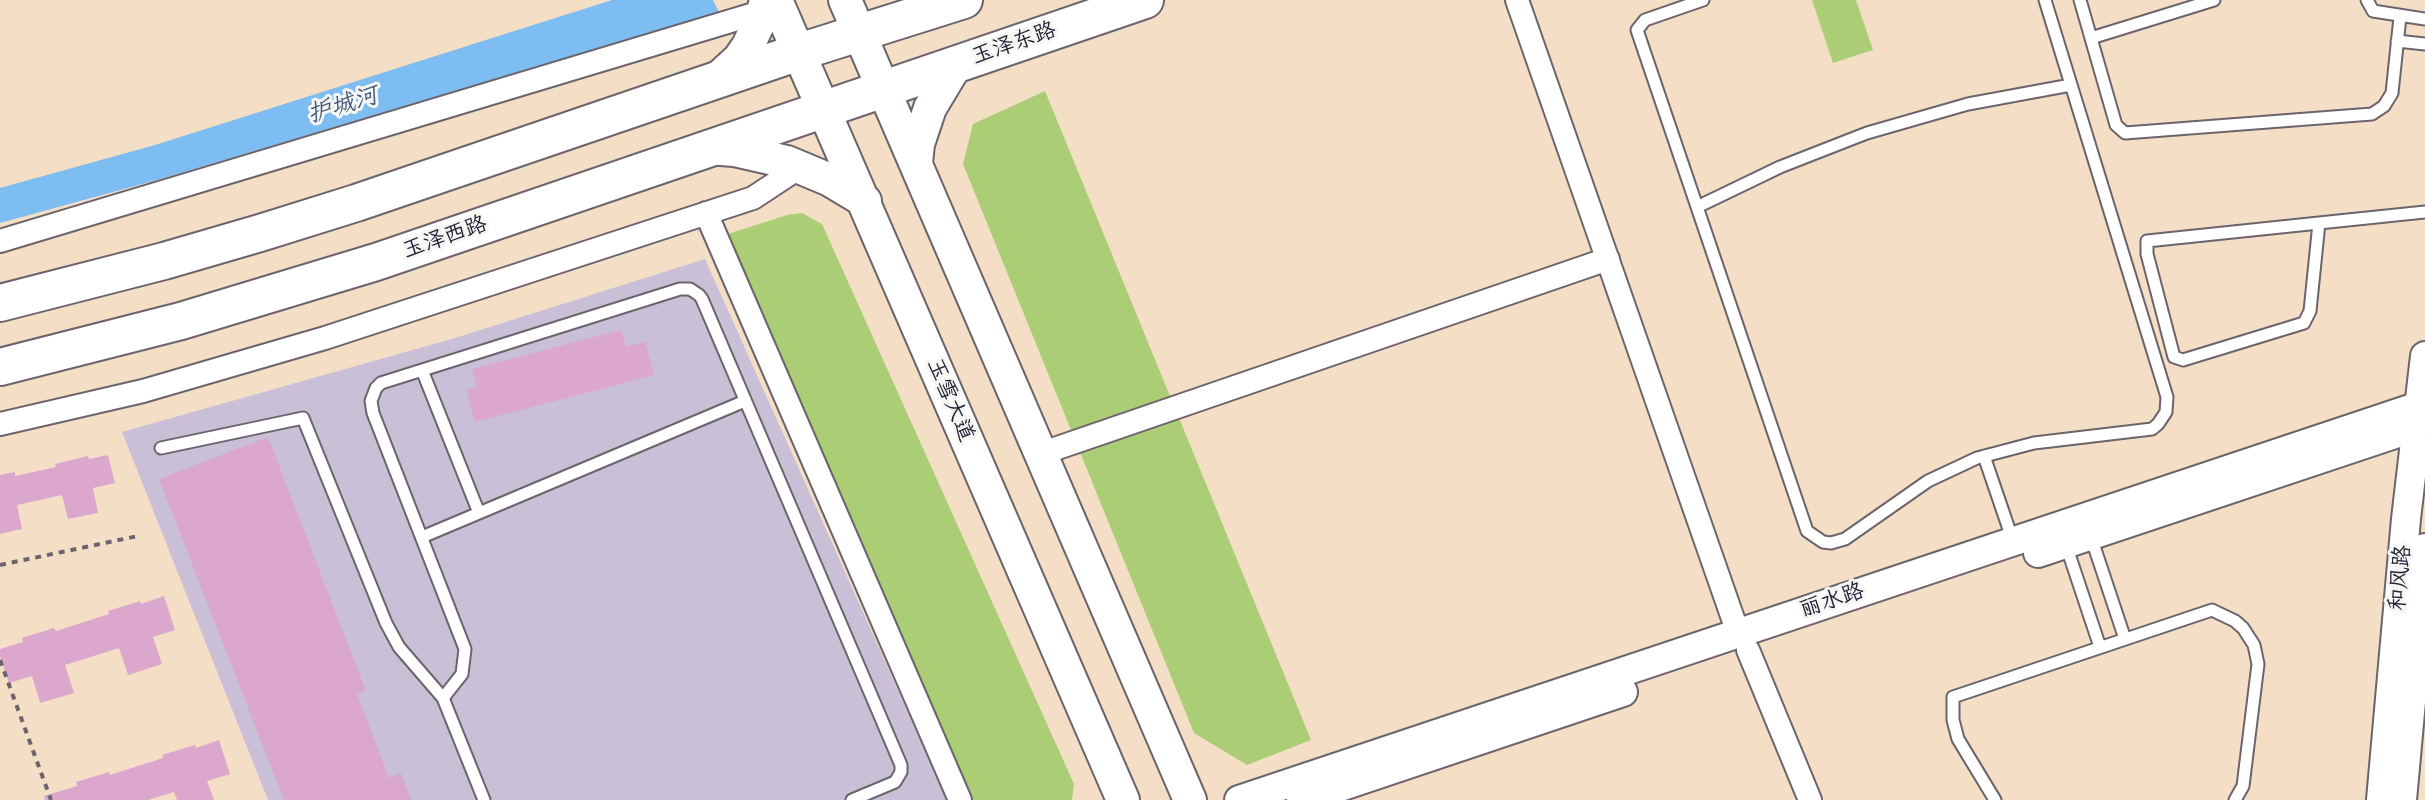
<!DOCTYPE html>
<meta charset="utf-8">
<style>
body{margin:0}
canvas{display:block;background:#f4dfc6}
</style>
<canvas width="2425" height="800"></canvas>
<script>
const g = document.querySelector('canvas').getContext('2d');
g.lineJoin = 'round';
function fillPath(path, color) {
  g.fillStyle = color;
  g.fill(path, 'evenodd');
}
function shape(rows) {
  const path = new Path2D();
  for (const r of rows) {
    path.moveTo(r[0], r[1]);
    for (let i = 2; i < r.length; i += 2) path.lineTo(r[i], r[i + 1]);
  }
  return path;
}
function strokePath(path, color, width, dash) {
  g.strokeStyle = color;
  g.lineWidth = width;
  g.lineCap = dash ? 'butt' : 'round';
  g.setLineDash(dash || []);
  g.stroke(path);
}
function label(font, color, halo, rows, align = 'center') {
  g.font = font + ' Sriracha,"LXGW WenKai TC",sans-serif';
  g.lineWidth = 6;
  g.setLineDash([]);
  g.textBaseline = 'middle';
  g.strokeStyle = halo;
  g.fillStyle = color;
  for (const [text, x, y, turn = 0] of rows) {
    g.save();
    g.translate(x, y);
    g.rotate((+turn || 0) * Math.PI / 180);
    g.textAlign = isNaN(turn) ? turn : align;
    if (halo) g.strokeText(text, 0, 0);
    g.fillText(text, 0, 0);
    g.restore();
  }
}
fillPath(shape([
 [705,259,947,800,268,800,122,432,455,338]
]), '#c9bfd7');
fillPath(shape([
 [1812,0,1856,0,1873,50,1833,63],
 [1045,91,1311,740,1247,765,1194,733,963,164,973,124],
 [802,213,822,224,1074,784,1072,800,973,800,728,234,787,215]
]), '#abcd76');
fillPath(shape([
 [612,0,713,0,719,12,164,178,0,223,0,188,155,145]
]), '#7dbdf1');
fillPath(shape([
 [621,330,626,347,645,342,654,375,475,422,466,390,477,387,472,369],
 [268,437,366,691,357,694,389,778,401,773,411,800,284,800,159,479],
 [108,455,115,483,93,488,98,513,68,519,62,495,17,505,22,529,0,534,0,475,15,472,15,476,56,467,55,464,88,456,89,459],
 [164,596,175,630,153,637,162,664,128,675,119,648,65,665,74,693,40,703,32,676,9,683,0,656,0,649,23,642,22,638,54,628,56,631,109,614,108,611,140,601,141,604],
 [219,740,230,774,207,781,214,800,177,800,174,792,148,800,45,800,44,796,77,786,76,782,109,772,110,775,163,758,162,755,195,745,196,748]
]), '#dba7cd');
const service = shape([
 [1703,0,1645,20,1637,30,1807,531,1823,542,1831,543,1845,539,1928,481,1977,458,2034,443,2152,429,2158,424,2166,412,2167,397,2045,0],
 [2080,0,2116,125,2125,133,2372,114,2384,106,2392,93,2400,17],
 [2367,0,2373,11,2425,19],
 [2091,38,2214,0],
 [2397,41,2425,44],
 [1697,207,1780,167,1867,133,1968,104,2071,85],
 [2319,223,2310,311,2304,323,2183,360,2174,357,2147,254,2147,241,2319,223,2425,212],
 [422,370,479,513],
 [161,448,303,418,386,623,399,647,443,698,484,800],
 [1984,456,2013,541],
 [422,537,745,401],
 [2091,537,2125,639],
 [2066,545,2100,647],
 [443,698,462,674,465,649,373,413,371,401,376,388,381,383,680,289,690,289,699,295,702,299,901,765,901,772,895,782,852,800],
 [1995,800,1958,739,1953,720,1953,697,2212,610,2235,621,2243,628,2254,645,2258,664,2243,786,2235,800]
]);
const minor = shape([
 [1517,0,1738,633],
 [706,213,960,800],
 [0,241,764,11],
 [0,424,143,391,325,338,753,198,800,167],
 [1040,454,1608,259],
 [1748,650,1810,800]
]);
const tertiary = shape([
 [2038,553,2425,424],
 [1239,800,2425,404],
 [1301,800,1623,692],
 [2381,800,2406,519,2425,356],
 [2402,800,2425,548]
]);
const secondary = shape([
 [776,0,1123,800],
 [845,0,1190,800],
 [715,81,739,59,748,46,762,16,766,0],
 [708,148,734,150,787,162,830,180,865,201],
 [916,163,918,144,930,108,957,63]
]);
const primary = shape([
 [0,303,164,261,260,233,356,203,799,52,964,0],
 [0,367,181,321,376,262,1145,0]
]);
strokePath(service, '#6c646c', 15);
strokePath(minor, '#6c646c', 26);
strokePath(tertiary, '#6c646c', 32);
strokePath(secondary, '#6c646c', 36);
strokePath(primary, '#6c646c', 40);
strokePath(shape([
 [0,565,138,536],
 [0,660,51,800]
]), '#6c646c', 4, [6, 6]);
strokePath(service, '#fff', 11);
strokePath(minor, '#fff', 22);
strokePath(tertiary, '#fff', 28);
strokePath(secondary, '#fff', 32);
strokePath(primary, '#fff', 36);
label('22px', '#22223b', '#f6f6f2', [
 ["玉泽东路",1014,44,-19],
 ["玉泽西路",445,238,-19],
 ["玉雪大道",950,400,67],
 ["和风路",2401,578,-85],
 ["丽水路",1832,601,-18]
]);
label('italic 24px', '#42587b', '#f6f6f2', [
 ["护城河",343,106,-17]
]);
</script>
